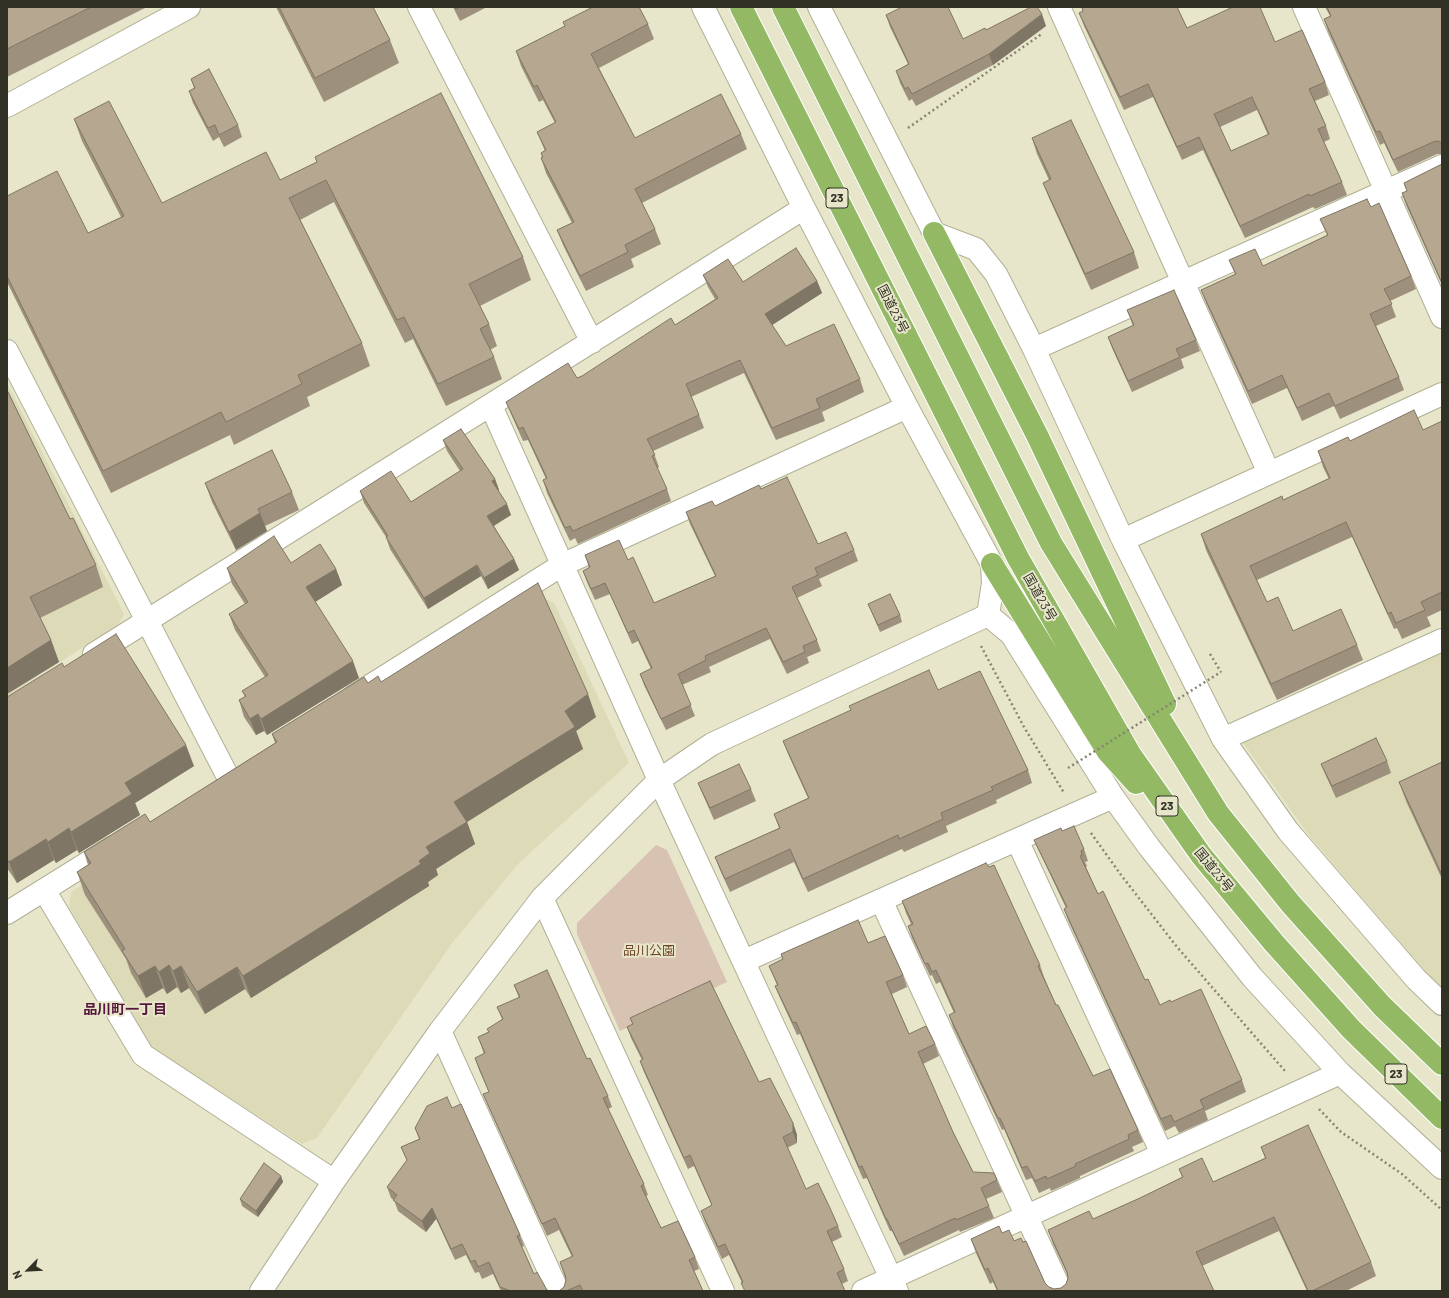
<!DOCTYPE html>
<meta charset="utf-8">
<style>
body{margin:0}
#map{position:relative;width:1449px;height:1298px;overflow:hidden;background:#e7e6ca;font-family:Barlow,sans-serif}
canvas{display:block}
.frame{position:absolute;inset:0;border:8px solid #313126;pointer-events:none}
.north{position:absolute;left:8px;top:1250px;width:40px;height:40px;-webkit-text-stroke:3px #e7e6ca;paint-order:stroke;rotate:246deg;font-size:11px;font-weight:700;line-height:16px;text-align:center;color:#313126}
.north::after{content:'';display:block;margin:auto;width:14px;height:18px;background:#313126;clip-path:polygon(50% 0,100% 100%,50% 72%,0 100%)}
</style>
<div id="map">
<canvas width="1449" height="1298"></canvas>
<div class="frame"></div>
<div class="north">N</div>
</div>
<script>
const g = document.querySelector('canvas').getContext('2d');
g.lineJoin = 'round';
function fillPath(path, color) {
  g.fillStyle = color;
  g.fill(path, 'evenodd');
}
function shape(rows) {
  const path = new Path2D();
  for (const r of rows) {
    path.moveTo(r[0], r[1]);
    for (let i = 2; i < r.length; i += 2) path.lineTo(r[i], r[i + 1]);
  }
  return path;
}
function strokePath(path, color, width, dash) {
  g.strokeStyle = color;
  g.lineWidth = width;
  g.lineCap = dash ? 'butt' : 'round';
  g.setLineDash(dash || []);
  g.stroke(path);
}
function label(font, color, halo, rows, align = 'center') {
  g.font = font + ' Barlow,"Noto Sans JP",sans-serif';
  g.lineWidth = 4;
  g.setLineDash([]);
  g.textBaseline = 'middle';
  g.strokeStyle = halo;
  g.fillStyle = color;
  for (const [text, x, y, turn = 0] of rows) {
    g.save();
    g.translate(x, y);
    g.rotate((+turn || 0) * Math.PI / 180);
    g.textAlign = isNaN(turn) ? turn : align;
    if (halo) g.strokeText(text, 0, 0);
    g.fillText(text, 0, 0);
    g.restore();
  }
}
fillPath(shape([
 [7,383,124,614,118,625,7,696],
 [541,597,554,603,629,763,520,862,453,942,317,1138,302,1144,151,1047,69,907,71,892],
 [1442,648,1442,988,1425,971,1308,834,1241,740]
]), '#dcdab7');
fillPath(shape([
 [656,845,667,850,727,982,620,1031,577,934,577,923]
]), '#d8c2b2');
const minor = shape([
 [419,7,592,342],
 [703,7,804,208,907,407,992,564,993,583,988,615],
 [819,7,934,233,976,249,996,274,1034,349,1123,540,1223,739,1288,831,1416,979,1442,1004],
 [1059,7,1269,473],
 [1304,7,1442,317],
 [7,106,189,7],
 [1034,349,1442,166],
 [7,351,227,775],
 [491,406,659,780,897,1291],
 [1123,540,1442,394],
 [988,615,1011,634,1113,797,1149,847,1252,977,1340,1073,1442,1168],
 [94,654,804,208],
 [354,696,562,565,907,407],
 [1223,739,1442,640],
 [1017,840,1162,1154],
 [44,890,143,1055,334,1181],
 [542,898,723,1291],
 [881,900,1061,1291],
 [7,913,113,847],
 [744,961,1113,797],
 [440,1031,558,1291],
 [261,1291,334,1181,440,1031,542,898,659,780,712,744,988,615],
 [863,1291,1340,1073]
]);
const highway = shape([
 [741,7,1018,558,1130,754,1201,855,1274,943,1351,1029,1442,1118],
 [783,7,1051,543,1218,813,1290,903,1382,1006,1442,1064],
 [934,233,1037,435,1165,704],
 [992,564,1108,752,1136,783]
]);
strokePath(minor, '#b1b095', 24);
strokePath(highway, '#fff', 24);
strokePath(shape([
 [908,128,1043,33],
 [981,646,1024,727,1064,793],
 [1210,654,1221,672],
 [1091,833,1121,875,1177,947,1285,1071],
 [1319,1109,1341,1132,1402,1174,1442,1210]
]), '#858572', 2.5, [2, 3]);
strokePath(minor, '#fff', 22);
strokePath(highway, '#93b964', 22);
strokePath(shape([
 [1068,768,1221,672]
]), '#858572', 2.5, [2, 3]);
fillPath(shape([
 [7,7,147,7,7,77],
 [276,7,373,7,390,40,399,63,324,102],
 [453,7,487,7,460,21],
 [1081,7,1177,7,1187,28,1275,42,1325,82,1329,95,1315,101,1326,126,1330,139,1324,142,1342,182,1347,195,1315,209,1313,207,1245,238,1203,150,1182,160,1153,97,1124,110,1084,26,1079,13,1083,11],
 [1257,110,1268,135,1231,151,1220,127],
 [1325,7,1442,7,1442,154,1437,154,1398,172,1384,143,1380,145,1328,31,1324,19,1330,16],
 [886,15,963,39,986,30,1046,26,993,65,916,106,912,99,909,101,900,83,896,71,908,64,890,27],
 [563,22,648,24,654,39,599,68,635,138,741,134,747,149,642,203,655,229,661,244,631,259,634,267,586,291,563,245,557,230,572,223,546,173,541,158,542,157,541,153,545,151,537,132,555,123,543,100,539,102,521,66,516,51,565,26],
 [191,79,238,125,242,137,224,147,219,137,213,141,193,103,189,91,194,88],
 [74,119,162,203,280,180,317,162,315,157,523,257,531,280,480,306,489,324,497,346,490,350,494,357,502,379,446,406,413,339,405,343,334,202,300,220,362,343,370,366,307,397,310,406,234,445,230,435,111,493,7,282,7,196,88,233,121,217,82,141],
 [1032,138,1134,252,1139,268,1091,290,1049,198,1043,183,1049,180,1037,154],
 [1442,164,1442,285,1406,205,1402,193,1407,191,1404,183],
 [1371,207,1411,276,1416,289,1390,301,1396,317,1376,326,1399,377,1404,390,1340,419,1334,406,1302,421,1287,388,1252,404,1206,303,1201,290,1235,274,1229,260,1263,266,1327,235,1320,219],
 [703,275,743,282,817,281,822,293,772,325,786,346,860,379,864,392,822,412,825,421,776,440,744,373,691,397,699,415,704,428,653,451,659,467,657,468,667,489,671,501,578,544,575,538,570,541,547,493,543,480,546,479,528,440,523,441,511,414,506,402,582,376,675,325,715,299,708,287],
 [1127,310,1196,340,1200,351,1181,359,1184,368,1132,392,1112,348,1108,337,1133,326],
 [7,390,70,519,96,565,103,587,40,618,51,640,59,662,7,694],
 [1442,421,1442,610,1427,617,1431,626,1402,639,1397,628,1394,629,1352,537,1257,580,1267,602,1293,631,1357,645,1363,660,1277,700,1206,550,1201,534,1283,500,1329,479,1323,467,1318,451,1350,441,1423,430],
 [443,440,495,479,499,490,498,490,511,515,494,526,514,559,519,570,488,589,481,576,428,609,390,549,386,537,364,503,360,491,411,502,460,471,447,451],
 [205,483,292,492,299,510,265,526,267,531,236,550,212,502],
 [761,489,818,544,854,550,858,561,819,579,822,586,797,598,817,640,821,651,807,657,809,663,787,674,770,639,709,667,711,672,682,685,695,716,666,730,644,685,640,674,651,669,638,641,632,644,610,594,595,600,587,582,583,571,589,568,585,555,628,560,654,603,715,576,690,524,686,512,715,506],
 [291,563,336,569,342,585,315,602,359,678,267,735,264,731,256,735,244,717,239,700,245,697,242,691,265,677,235,630,229,614,245,604,232,584,227,568],
 [868,604,900,615,902,622,880,632],
 [64,667,194,766,135,803,140,815,79,853,77,850,56,863,54,860,17,883,7,868,7,697],
 [381,682,596,717,576,731,583,749,467,822,475,844,436,869,438,875,428,882,429,886,251,998,245,989,205,1014,189,988,181,993,177,987,167,994,163,988,146,998,131,973,126,959,85,895,77,872,88,865,84,852,150,822,275,743,272,734,368,683],
 [938,690,1028,770,1032,783,996,800,997,803,946,826,948,832,904,852,902,849,808,892,794,862,730,892,720,870,715,857,779,828,774,814,808,798,788,754,783,741],
 [1387,761,1391,773,1336,798,1326,776,1321,764],
 [1442,762,1442,879,1406,801,1399,782],
 [698,783,751,789,756,801,714,820,703,795],
 [1062,831,1084,849,1088,861,1085,862,1087,866,1086,867,1098,894,1145,980,1160,1005,1171,1002,1242,1080,1246,1092,1205,1111,1208,1120,1179,1133,1175,1126,1165,1131,1068,920,1064,909,1066,908,1039,851,1034,840],
 [902,901,1040,965,1044,977,1056,1005,1093,1076,1138,1130,1143,1142,1132,1147,1134,1151,1080,1176,1080,1178,1051,1191,1050,1188,1039,1193,1032,1178,1026,1180,1004,1129,1002,1130,953,1027,949,1015,954,1013,940,982,936,984,932,975,930,976,912,938,908,926,911,924,906,913],
 [868,943,903,975,907,987,892,994,909,1034,935,1044,939,1056,923,1064,953,1132,973,1172,997,1180,1002,1192,986,1199,994,1218,960,1232,959,1230,904,1256,892,1231,890,1231,867,1178,863,1179,800,1034,797,1035,780,998,775,986,777,985,769,966,783,959,781,954],
 [514,985,587,1059,608,1096,612,1107,608,1109,644,1184,648,1195,646,1196,661,1228,695,1257,699,1269,694,1271,703,1291,559,1291,564,1287,566,1280,560,1262,572,1257,559,1230,547,1236,488,1106,483,1094,489,1092,479,1070,475,1058,484,1054,478,1037,488,1032,502,1019,497,1007,519,998],
 [630,1018,759,1082,793,1123,797,1135,797,1143,787,1148,806,1189,838,1226,842,1237,832,1242,844,1269,848,1281,842,1284,742,1283,729,1255,722,1259,705,1222,701,1211,712,1206,694,1166,688,1169,644,1072,640,1061,642,1060,631,1038,627,1027,633,1024],
 [452,1108,520,1235,524,1246,522,1247,534,1274,547,1290,550,1291,501,1291,493,1274,482,1279,479,1272,475,1273,466,1255,455,1260,436,1219,426,1232,398,1211,394,1200,391,1198,387,1187,407,1161,401,1147,419,1139,415,1128],
 [1261,1147,1371,1262,1376,1276,1346,1291,1307,1291,1279,1231,1202,1266,1214,1291,997,1291,993,1282,990,1284,976,1253,971,1239,1002,1233,1014,1241,1045,1283,1049,1287,1054,1289,1061,1288,1066,1284,1068,1278,1068,1276,1053,1244,1048,1230,1093,1219,1140,1198,1182,1177,1179,1169,1213,1182,1265,1158],
 [281,1176,283,1182,258,1217,242,1206,240,1199]
]), '#9d907c');
fillPath(shape([
 [1042,14,1046,26,993,65,989,54],
 [817,281,822,293,769,327,765,314],
 [495,479,499,490,496,492,492,481],
 [507,504,511,515,491,527,487,516],
 [260,513,267,531,236,550,229,532],
 [514,559,519,570,488,589,484,578],
 [477,565,481,576,428,609,424,598],
 [336,569,342,585,312,604,306,587],
 [51,640,59,662,7,694,7,668],
 [353,661,359,678,267,735,261,719],
 [588,694,596,717,576,731,583,749,467,822,475,844,436,869,438,875,428,882,429,886,251,998,243,976,419,861,454,802,565,711],
 [258,714,264,731,256,735,250,719],
 [186,745,194,766,135,803,140,815,79,853,71,832,125,783],
 [69,828,77,850,56,863,48,842],
 [46,839,54,860,17,883,9,862],
 [169,965,177,987,167,994,159,972],
 [155,966,163,988,146,998,138,976],
 [181,966,189,988,181,993,173,971],
 [237,967,245,989,205,1014,197,992],
 [793,1123,797,1135,797,1143,793,1132],
 [281,1176,283,1182,258,1217,256,1211],
 [432,1208,436,1219,426,1232,422,1221]
]), '#7f7665');
const building = shape([
 [7,7,91,7,7,49,7,7],
 [279,7,373,7,390,40,315,78,279,7],
 [454,7,460,7,456,9,454,7],
 [593,7,639,7,648,24,591,54,635,138,721,94,741,134,635,189,655,229,625,245,628,252,580,276,557,230,574,222,541,158,543,157,541,153,546,150,537,132,556,122,537,85,534,87,516,51,565,26,563,22,593,7],
 [902,7,948,7,963,39,985,28,986,30,1031,7,1037,7,1042,14,989,54,912,94,908,87,905,89,896,71,909,64,886,15,902,7],
 [1082,7,1177,7,1187,28,1233,7,1260,7,1275,42,1302,30,1325,82,1309,89,1326,126,1318,129,1342,182,1310,196,1309,194,1240,226,1199,137,1177,147,1148,84,1120,97,1079,13,1083,11,1082,7],
 [1252,97,1269,134,1231,151,1214,114,1252,97],
 [1327,7,1442,7,1442,143,1438,141,1433,142,1393,160,1380,131,1376,132,1324,19,1331,16,1327,7],
 [209,69,238,125,219,135,215,125,208,128,189,91,195,88,191,79,209,69],
 [441,93,523,257,469,284,489,324,480,329,494,357,438,384,404,317,397,320,326,180,289,198,362,343,298,375,302,384,226,422,221,412,103,471,7,276,7,196,57,171,88,233,124,216,74,119,109,101,162,203,266,152,280,180,317,162,315,157,441,93],
 [1071,120,1134,252,1085,274,1043,183,1051,179,1032,138,1071,120],
 [1442,164,1442,283,1402,193,1407,191,1404,183,1442,164],
 [1367,199,1371,207,1379,203,1411,276,1384,289,1392,304,1370,314,1399,377,1335,406,1329,393,1297,408,1282,375,1248,391,1201,290,1236,274,1229,260,1255,249,1263,266,1328,235,1320,219,1367,199],
 [796,248,817,281,765,314,786,346,834,324,860,379,816,399,820,408,772,428,740,360,686,384,699,415,647,439,655,455,652,456,667,489,573,531,570,526,565,528,543,480,547,478,523,427,519,429,506,402,568,363,577,378,582,376,671,318,675,325,718,298,703,275,728,259,743,282,796,248],
 [1174,290,1196,340,1176,349,1180,357,1128,381,1108,337,1134,325,1127,310,1174,290],
 [7,390,70,519,73,518,96,565,30,597,51,640,7,668,7,390],
 [1414,410,1423,430,1442,421,1442,592,1421,602,1425,610,1396,623,1391,612,1388,614,1346,522,1250,566,1267,602,1278,597,1293,631,1341,609,1357,645,1271,684,1201,534,1282,496,1283,500,1330,478,1318,451,1348,437,1350,441,1414,410],
 [461,429,495,479,492,481,507,504,487,516,514,559,484,578,477,565,424,598,386,537,388,536,360,491,391,471,411,502,463,469,443,440,461,429],
 [272,450,292,492,258,509,260,513,229,532,205,483,272,450],
 [787,477,818,544,846,532,854,550,815,568,818,575,792,587,817,640,803,646,805,652,783,662,766,628,705,656,706,660,678,674,691,705,661,719,640,674,652,668,634,630,628,633,605,583,591,589,583,571,590,567,585,555,619,540,628,560,633,557,654,603,716,576,686,512,712,501,715,506,759,485,761,489,787,477],
 [274,536,291,563,320,544,336,569,306,587,353,661,261,719,258,714,250,719,239,700,246,696,242,691,268,675,229,614,248,602,227,568,274,536],
 [538,583,588,694,565,711,575,727,454,802,467,822,426,847,430,853,419,861,421,864,243,976,237,967,197,992,181,966,173,971,169,965,159,972,155,966,138,976,122,951,125,949,77,872,91,863,84,852,145,814,150,822,277,742,272,734,364,677,368,683,378,676,381,682,538,583],
 [890,594,900,615,878,625,868,604,890,594],
 [116,634,186,745,125,783,132,794,71,832,69,828,48,842,46,839,9,862,7,859,7,697,62,663,64,667,116,634],
 [929,670,938,690,980,671,1028,770,991,787,993,790,941,813,943,819,899,839,898,835,803,879,790,849,725,879,715,857,780,828,774,814,809,798,783,741,851,710,849,706,929,670],
 [1376,738,1387,761,1332,786,1321,764,1376,738],
 [1442,762,1442,875,1399,782,1442,762],
 [739,764,751,789,710,808,698,783,739,764],
 [1074,826,1084,849,1081,851,1082,855,1080,856,1098,894,1103,891,1145,980,1148,979,1160,1005,1170,1000,1171,1002,1201,989,1242,1080,1200,1100,1204,1108,1174,1122,1171,1115,1161,1119,1064,909,1067,907,1034,840,1061,828,1062,831,1074,826],
 [986,863,989,867,994,865,1033,950,1040,965,1038,966,1056,1005,1058,1005,1093,1076,1110,1069,1138,1130,1128,1135,1129,1139,1075,1164,1076,1166,1047,1179,1046,1176,1035,1181,1027,1166,1022,1168,1000,1118,998,1118,949,1015,955,1012,936,970,932,972,928,963,925,964,908,926,913,924,902,901,986,863],
 [858,920,868,943,885,936,903,975,886,982,909,1034,926,1026,935,1044,918,1052,953,1132,973,1172,994,1173,997,1180,981,1188,989,1206,956,1220,955,1218,899,1244,887,1219,886,1219,862,1166,859,1167,796,1022,793,1023,775,986,778,985,769,966,783,959,781,954,858,920],
 [547,970,587,1059,590,1058,608,1096,603,1098,644,1184,641,1186,661,1228,678,1221,695,1257,689,1260,703,1291,583,1291,580,1285,566,1291,559,1291,564,1287,566,1280,565,1275,560,1262,573,1256,555,1218,542,1224,483,1094,489,1092,475,1058,485,1053,478,1037,489,1032,487,1029,503,1019,497,1007,520,997,514,985,547,970],
 [710,981,759,1082,770,1078,793,1123,793,1132,783,1137,806,1189,818,1183,830,1208,838,1226,827,1231,844,1269,837,1273,845,1291,745,1291,741,1283,743,1282,725,1244,718,1247,701,1211,712,1205,690,1155,684,1158,640,1061,643,1059,627,1027,633,1024,630,1018,710,981],
 [447,1097,452,1108,461,1104,520,1235,517,1236,534,1274,537,1272,547,1290,550,1291,511,1291,500,1287,489,1262,478,1267,475,1260,471,1262,462,1244,451,1249,432,1208,422,1221,393,1200,397,1195,387,1187,407,1160,401,1147,420,1139,415,1128,427,1106,447,1097],
 [1308,1125,1371,1262,1312,1291,1308,1291,1274,1217,1196,1252,1214,1291,998,1291,988,1268,985,1270,971,1239,999,1226,1002,1233,1009,1230,1014,1241,1021,1238,1023,1242,1026,1241,1045,1283,1049,1287,1054,1289,1061,1288,1066,1284,1068,1278,1067,1272,1048,1230,1089,1211,1093,1219,1140,1198,1183,1177,1179,1169,1202,1158,1213,1182,1266,1158,1261,1147,1308,1125],
 [264,1163,281,1176,256,1211,240,1199,264,1163]
]);
fillPath(building, '#b6a890');
strokePath(building, '#7f7665', 1);
for (const [x, y, w] of [
 [837,198,22],
 [1167,806,22],
 [1396,1074,22]
]) {
  const box = new Path2D();
  box.roundRect(x - w / 2, y - 10, w, 20, 3);
  g.fillStyle = '#e7e6ca';
  g.fill(box);
  strokePath(box, '#313126', 1);
}
label('bold 12px', '#313126', null, [
 ["23",837,198],
 ["23",1167,806],
 ["23",1396,1074]
]);
label('13px', '#313126', '#e7e6ca', [
 ["国道23号",893,309,63],
 ["国道23号",1040,597,60],
 ["国道23号",1214,870,51]
]);
label('13px', '#6e4725', '#e7e6ca', [
 ["品川公園",649,951]
]);
label('bold 14px', '#54163a', '#e7e6ca', [
 ["品川町一丁目",125,1009]
]);
</script>
